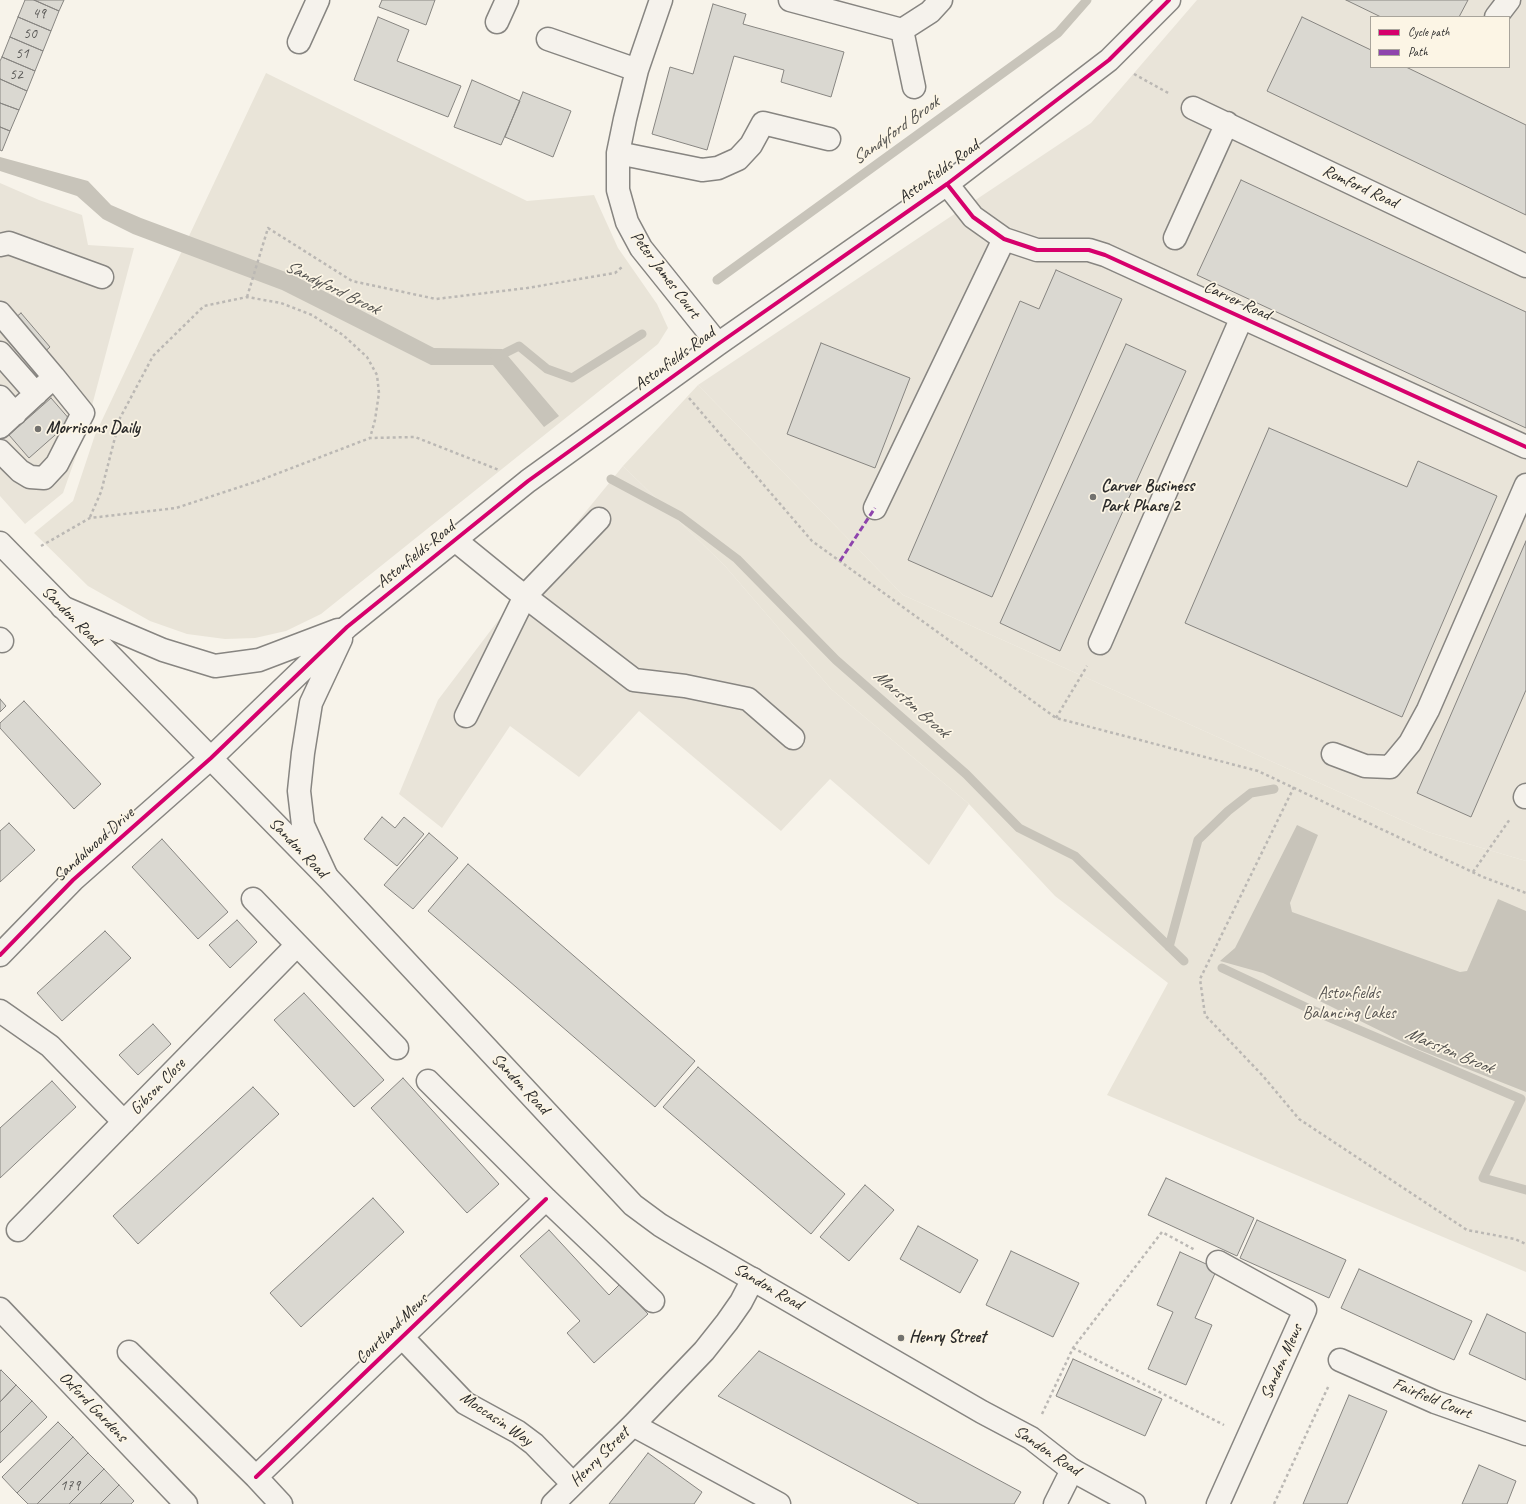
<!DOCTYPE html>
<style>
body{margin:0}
#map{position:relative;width:1526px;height:1504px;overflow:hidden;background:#f7f3ea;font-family:Caveat,sans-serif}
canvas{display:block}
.legend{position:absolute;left:1370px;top:16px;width:140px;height:52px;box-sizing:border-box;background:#fcf5e5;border:1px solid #a8a49b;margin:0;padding:5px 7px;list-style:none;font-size:12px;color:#2b2b2b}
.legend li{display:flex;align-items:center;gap:8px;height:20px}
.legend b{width:20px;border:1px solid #a8a49b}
</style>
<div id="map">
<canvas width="1526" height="1504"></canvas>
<ul class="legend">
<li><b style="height:5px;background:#d6006c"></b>Cycle path</li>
<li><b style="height:5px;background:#8e44ad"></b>Path</li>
</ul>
</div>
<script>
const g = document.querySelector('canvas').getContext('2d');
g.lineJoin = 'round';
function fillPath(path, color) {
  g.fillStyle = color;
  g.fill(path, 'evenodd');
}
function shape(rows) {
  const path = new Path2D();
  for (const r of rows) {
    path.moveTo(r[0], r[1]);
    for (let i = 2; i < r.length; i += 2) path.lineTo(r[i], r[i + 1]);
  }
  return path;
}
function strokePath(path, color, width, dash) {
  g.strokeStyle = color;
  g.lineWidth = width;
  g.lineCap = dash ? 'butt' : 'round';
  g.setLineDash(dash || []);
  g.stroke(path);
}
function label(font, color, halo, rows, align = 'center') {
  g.font = font + ' Caveat,sans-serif';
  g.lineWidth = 3.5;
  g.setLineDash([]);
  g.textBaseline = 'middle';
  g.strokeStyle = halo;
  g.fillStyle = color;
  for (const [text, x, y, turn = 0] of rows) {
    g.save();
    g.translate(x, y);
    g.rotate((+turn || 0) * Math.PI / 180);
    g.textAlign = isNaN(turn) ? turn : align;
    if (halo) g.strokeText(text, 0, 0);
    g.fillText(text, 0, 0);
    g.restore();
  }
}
fillPath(shape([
 [1197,0,1526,0,1526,861,1428,832,903,595,698,385,1091,123],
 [1371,17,1509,17,1509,67,1371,67],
 [0,183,39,200,82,215,88,245,134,248,86,428,63,493,25,524,0,496],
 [623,466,725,566,831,689,969,804,929,865,830,779,781,831,639,711,579,777,510,726,442,828,399,794,438,700,516,597]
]), '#e9e4d9');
fillPath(shape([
 [266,73,527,201,594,195,618,248,657,304,668,328,658,344,321,614,286,631,255,638,225,639,187,634,150,621,88,586,34,533,73,501,95,435],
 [698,385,903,595,1428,832,1526,861,1526,1272,1107,1095,1168,983,1055,896,969,804,831,689,725,566,623,466]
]), '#e9e4d8');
fillPath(shape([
 [0,157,88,181,111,205,141,218,291,274,434,348,502,349,559,416,544,427,493,365,431,365,282,290,133,234,103,219,77,196,0,171],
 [1297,825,1318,835,1290,903,1292,912,1460,972,1467,971,1498,899,1526,911,1526,1092,1417,1049,1263,973,1220,961,1235,948]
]), '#c8c4ba');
strokePath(shape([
 [717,280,1058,33,1087,0],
 [495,356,499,356,519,346,547,369,572,378,642,334],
 [611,479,680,516,737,559,836,660,966,774,1019,828,1075,856,1184,961],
 [1169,947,1198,840,1228,811,1251,793,1274,789],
 [1222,968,1312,1010,1521,1099,1483,1178,1526,1190]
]), '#c8c4ba', 9);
const building = shape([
 [25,0,34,0,59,11,51,31,18,17,25,0],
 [34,0,64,0,59,11,34,0],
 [382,0,435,0,426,25,379,7,382,0],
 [1346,0,1468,0,1459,17,1381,17,1346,0],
 [713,4,746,14,743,24,844,52,831,97,781,82,784,70,734,56,707,150,652,134,670,67,693,74,713,4],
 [18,17,51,31,43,51,10,37,18,17],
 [378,17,409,30,397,61,461,86,448,117,354,80,378,17],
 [1302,17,1371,50,1371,67,1406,67,1526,125,1526,215,1267,91,1302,17],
 [10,37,43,51,35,71,2,57,10,37],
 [2,57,35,71,27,91,0,79,0,61,2,57],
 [0,79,27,91,19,110,0,103,0,79],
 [472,80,520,101,501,145,454,127,472,80],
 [523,92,571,111,553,157,505,137,523,92],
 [0,103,19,110,10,131,0,127,0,103],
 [0,127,10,131,2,151,0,150,0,127],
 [1241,180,1526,312,1526,428,1197,275,1241,180],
 [1056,270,1122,299,992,597,908,560,1020,301,1039,309,1056,270],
 [21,313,50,347,32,363,2,329,21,313],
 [821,343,910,378,875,468,787,434,821,343],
 [1126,344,1186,371,1060,651,1000,623,1126,344],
 [51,398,71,421,29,458,9,435,51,398],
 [1269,428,1407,487,1418,461,1497,496,1402,717,1185,623,1269,428],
 [1526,541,1526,690,1471,817,1417,793,1526,541],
 [0,699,6,706,0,712,0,699],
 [24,701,101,784,74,809,0,728,0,723,24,701],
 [382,817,395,828,404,817,424,834,397,866,364,839,382,817],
 [9,823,35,850,0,882,0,831,9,823],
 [429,833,458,858,413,909,384,885,429,833],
 [162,839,228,912,198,939,132,867,162,839],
 [468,864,695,1061,655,1107,428,911,468,864],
 [237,920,257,942,230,968,209,945,237,920],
 [105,931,131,958,62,1021,37,993,105,931],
 [304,993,384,1080,354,1107,274,1020,304,993],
 [153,1024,171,1044,138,1075,119,1055,153,1024],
 [698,1067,845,1194,811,1234,663,1107,698,1067],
 [403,1078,499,1184,467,1213,371,1108,403,1078],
 [52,1081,76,1107,0,1178,0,1128,52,1081],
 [253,1087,279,1114,138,1244,113,1216,253,1087],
 [1166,1178,1254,1218,1237,1256,1148,1215,1166,1178],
 [865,1185,894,1210,849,1261,820,1237,865,1185],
 [373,1198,404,1232,301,1327,270,1293,373,1198],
 [1257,1220,1346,1260,1329,1298,1240,1258,1257,1220],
 [918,1226,978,1260,960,1293,900,1259,918,1226],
 [549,1230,609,1295,620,1284,648,1314,594,1363,567,1333,580,1321,520,1256,549,1230],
 [1011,1251,1079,1283,1053,1337,986,1305,1011,1251],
 [1180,1252,1217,1269,1195,1318,1212,1325,1186,1385,1148,1369,1173,1312,1157,1305,1180,1252],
 [1359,1269,1472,1321,1454,1360,1341,1308,1359,1269],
 [1487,1314,1526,1333,1526,1380,1469,1354,1487,1314],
 [759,1351,1021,1492,1014,1504,919,1504,718,1396,759,1351],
 [1073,1359,1162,1399,1145,1436,1056,1396,1073,1359],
 [1,1370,16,1385,0,1402,0,1371,1,1370],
 [16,1385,32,1401,0,1433,0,1402,16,1385],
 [1349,1395,1387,1411,1347,1504,1303,1504,1349,1395],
 [32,1401,47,1417,0,1463,0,1433,32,1401],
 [58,1422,73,1437,17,1493,2,1477,58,1422],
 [73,1437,88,1453,37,1504,28,1504,17,1493,73,1437],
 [88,1453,104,1469,69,1504,37,1504,88,1453],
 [648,1453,702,1492,694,1504,609,1504,648,1453],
 [1479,1465,1516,1481,1507,1504,1462,1504,1479,1465],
 [104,1469,119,1485,100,1504,69,1504,104,1469],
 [119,1485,134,1501,131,1504,100,1504,119,1485]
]);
fillPath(building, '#dad8d1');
strokePath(building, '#878581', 1);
const minor = shape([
 [661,0,637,70,625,119,618,153,618,190,627,222,641,248,718,344],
 [790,0,902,30,930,12,941,0],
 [1496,17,1509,0],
 [497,22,507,0],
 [902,30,914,87],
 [548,39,637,70],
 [299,42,318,0],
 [1193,108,1526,266],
 [618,153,702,170,718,168,738,159,751,145,763,123,829,139],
 [947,184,973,217,1004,239,1037,250,1089,250,1105,255,1526,447],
 [1175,238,1227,123],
 [0,245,9,243,102,277],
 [0,313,54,377,0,427],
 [0,353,36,394],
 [0,397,15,414],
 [0,451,20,471,30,477,44,478,57,464,83,413,54,377],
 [875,508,1004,239],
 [455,540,514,588,634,680,685,686,748,699,793,738],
 [62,607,163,650,215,666,259,660,338,630],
 [0,639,2,641],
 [1100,643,1242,317],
 [466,716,525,596,599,519],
 [1333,754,1365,766,1390,767,1410,743,1428,710,1526,485],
 [1525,797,1526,795],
 [326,875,303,825,299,791,303,753,311,703,341,639],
 [253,899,397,1048],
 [0,955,73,880,211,758,347,627,528,481,718,344,947,184,1109,60,1169,0],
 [0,1011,50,1046,124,1122],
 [428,1081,546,1199,653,1301],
 [18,1230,297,945],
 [0,1309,186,1504],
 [403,1338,465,1403,518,1432,534,1444,573,1484],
 [129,1352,256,1477,281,1504],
 [1340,1360,1435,1402,1526,1434],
 [633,1425,779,1504],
 [256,1477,546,1199],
 [553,1504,633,1425,704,1351,727,1322,741,1302,753,1279],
 [1055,1504,1072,1470],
 [1218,1504,1305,1310,1218,1262]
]);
const major = shape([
 [0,543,328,878,633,1205,660,1225,688,1242,982,1412,1031,1438,1072,1470,1134,1504]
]);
strokePath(minor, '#878581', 25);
strokePath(major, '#878581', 25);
strokePath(shape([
 [1134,74,1170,94],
 [247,297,268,228,352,281,436,299,527,288,615,273,622,267],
 [689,398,812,541,1056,718,1258,771,1483,877,1526,893],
 [90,517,101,492,120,418,153,356,204,306,247,297,281,303,312,315,343,335,367,357,377,375,379,393,375,420,370,438],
 [41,546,90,518,176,508,258,481,370,438,415,437,499,470],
 [1056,718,1087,666],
 [1294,787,1200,979,1205,1015,1263,1076,1299,1119,1467,1230,1515,1239,1526,1244],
 [1473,872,1510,819],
 [1073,1348,1224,1425],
 [1042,1414,1073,1348,1162,1232,1195,1250],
 [1274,1504,1329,1385]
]), '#bbb8b4', 2.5, [3, 3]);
strokePath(minor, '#f5f2ec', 22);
strokePath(major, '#f5f2ec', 22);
strokePath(shape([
 [840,561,875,508]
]), '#8e44ad', 3, [6, 3]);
strokePath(shape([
 [947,184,973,217,1004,239,1037,250,1089,250,1105,255,1526,447],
 [0,955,73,880,211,758,347,627,528,481,718,344,947,184,1109,60,1169,0],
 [256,1477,546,1199]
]), '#d6006c', 4);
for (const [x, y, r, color] of [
 [38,429,4,"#72716e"],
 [1093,497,4,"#72716e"],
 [901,1338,4,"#72716e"]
]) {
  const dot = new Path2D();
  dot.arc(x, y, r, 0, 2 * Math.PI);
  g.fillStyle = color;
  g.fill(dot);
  strokePath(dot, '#fcf5e5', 1.5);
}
label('15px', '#575654', null, [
 ["49",39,14],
 ["50",30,34],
 ["51",22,54],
 ["52",16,75],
 ["179",70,1486]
]);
label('17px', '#2b2b2b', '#fcf5e5', [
 ["Astonfields Road",939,172,-36],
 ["Romford Road",1360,187,25],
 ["Peter James Court",665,275,53],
 ["Carver Road",1237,301,25],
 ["Astonfields Road",675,359,-36],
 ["Astonfields Road",416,555,-39],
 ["Sandon Road",71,616,45],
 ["Sandalwood Drive",94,845,-42],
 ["Sandon Road",298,848,46],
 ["Sandon Road",520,1084,47],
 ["Gibson Close",158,1087,-46],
 ["Sandon Road",768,1287,30],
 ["Courtland Mews",392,1329,-44],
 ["Sandon Mews",1282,1362,-66],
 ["Fairfield Court",1432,1399,22],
 ["Oxford Gardens",93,1407,46],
 ["Moccasin Way",496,1419,34],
 ["Sandon Road",1047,1451,34],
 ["Henry Street",600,1457,-45]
]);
label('bold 17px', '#2b2b2b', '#fcf5e5', [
 ["Morrisons Daily",46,429],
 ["Carver Business",1101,487],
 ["Park Phase 2",1101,507],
 ["Henry Street",909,1338]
], 'left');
label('17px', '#585653', '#fcf5e5', [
 ["Astonfields",1349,994],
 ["Balancing Lakes",1349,1014]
]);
label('italic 18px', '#545350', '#fcf5e5', [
 ["Sandyford Brook",896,131,-36],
 ["Sandyford Brook",332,288,26],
 ["Marston Brook",911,704,41],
 ["Marston Brook",1449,1051,23]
]);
</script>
